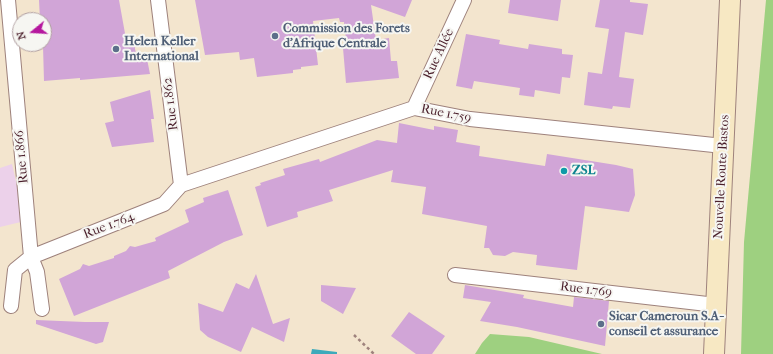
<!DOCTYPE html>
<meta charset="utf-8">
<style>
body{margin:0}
#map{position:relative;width:773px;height:354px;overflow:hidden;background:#f3e5ce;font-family:"IM FELL French Canon",serif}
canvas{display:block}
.north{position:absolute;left:12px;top:12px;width:40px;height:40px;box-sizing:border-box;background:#f6f6f2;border:1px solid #b1a0a2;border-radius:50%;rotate:252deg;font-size:11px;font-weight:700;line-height:16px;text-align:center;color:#4a1f2b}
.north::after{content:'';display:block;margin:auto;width:14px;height:18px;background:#b5179e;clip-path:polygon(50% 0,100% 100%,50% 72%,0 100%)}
</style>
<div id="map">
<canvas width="773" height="354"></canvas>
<div class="north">N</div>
</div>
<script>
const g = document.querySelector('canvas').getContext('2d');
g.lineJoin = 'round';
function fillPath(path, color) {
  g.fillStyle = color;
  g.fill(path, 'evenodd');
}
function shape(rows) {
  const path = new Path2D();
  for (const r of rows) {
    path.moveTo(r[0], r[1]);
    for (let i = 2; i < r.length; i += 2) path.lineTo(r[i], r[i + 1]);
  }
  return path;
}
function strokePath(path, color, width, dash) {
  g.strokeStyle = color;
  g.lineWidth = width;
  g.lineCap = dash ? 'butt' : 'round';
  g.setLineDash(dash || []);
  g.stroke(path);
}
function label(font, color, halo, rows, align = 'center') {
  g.font = font + ' "IM FELL French Canon",serif';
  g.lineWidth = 4;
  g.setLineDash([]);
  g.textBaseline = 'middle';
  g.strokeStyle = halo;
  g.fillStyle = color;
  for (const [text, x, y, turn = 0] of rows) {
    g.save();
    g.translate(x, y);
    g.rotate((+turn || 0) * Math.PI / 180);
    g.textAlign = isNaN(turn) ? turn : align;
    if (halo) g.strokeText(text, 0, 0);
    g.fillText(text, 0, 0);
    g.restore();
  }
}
fillPath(shape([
 [12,164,25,221,0,227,0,168]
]), '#ecd1ea');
fillPath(shape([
 [766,0,773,0,773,354,741,354,744,242],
 [490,334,529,337,602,354,475,354,482,343]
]), '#9ed080');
fillPath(shape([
 [312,349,337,352,337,354,311,354]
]), '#3daabb');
fillPath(shape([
 [39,0,119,0,126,39,133,38,136,54,139,54,141,60,147,59,150,74,80,80,80,78,44,81,43,46,44,45,44,20,40,20],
 [195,0,412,0,405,17,371,5,376,40,389,38,391,61,397,61,399,78,346,83,343,48,347,47,344,22,340,22,339,18,313,21,318,65,301,67,301,69,293,70,293,73,257,77,254,58,240,60,239,52,205,55],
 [510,0,561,0,558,21,508,13],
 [600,0,630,0,630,2,648,4,643,35,625,32,619,77,634,79,630,108,613,106,612,109,584,105,588,72,602,74,609,29,595,27],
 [466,34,500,40,499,44,528,49,529,44,562,49,562,54,573,55,570,78,562,77,560,94,535,90,534,97,519,95,520,88,474,81,472,89,456,86],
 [150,90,154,119,151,119,154,142,112,147,105,123,114,121,110,102],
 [399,123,434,130,434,126,458,130,456,142,480,146,479,156,545,166,547,154,616,165,633,169,635,195,629,212,585,206,577,270,536,265,537,255,513,252,505,256,493,255,489,248,484,248,487,226,422,214,426,187,391,182,393,170,329,190,333,201,297,212,298,217,267,227,255,187,261,185,260,183,285,175,283,169,319,159,320,162,377,140,397,143],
 [228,190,243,235,224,242,168,271,170,278,74,316,59,279,80,269,83,264,89,266,114,258,114,256,126,251,130,246,135,247,156,241,155,238,189,222,185,210,204,202,203,198],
 [256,274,273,324,290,318,284,342,252,327,241,352,208,337,200,330,198,303,223,312,236,283,249,289],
 [321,285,356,288,343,314,321,301],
 [465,285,524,295,523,298,573,307,574,297,609,301,605,346,517,327,480,321,491,302,463,298],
 [409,312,445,336,432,354,416,354,391,336],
 [36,320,85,322,109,322,103,342,96,344,36,324]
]), '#d1a5d7');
const minor = shape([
 [8,0,31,257,15,270,11,306],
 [158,0,181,185],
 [414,108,464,0],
 [181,185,414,108,470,119,723,146],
 [455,275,716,305],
 [42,309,37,272,31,257,164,204,181,185]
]);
const secondary = shape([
 [714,354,730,0]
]);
strokePath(minor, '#9e827c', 16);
strokePath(secondary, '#9e827c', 22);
strokePath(shape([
 [354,335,374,354]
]), '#9e827c', 2.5, [3, 3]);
strokePath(minor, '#fff', 14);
strokePath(secondary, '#f7e8c3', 20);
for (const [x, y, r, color] of [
 [275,36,4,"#5c6f8a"],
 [116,49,4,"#5c6f8a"],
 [564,171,4,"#0f9aa8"],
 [601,324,4,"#5c6f8a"]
]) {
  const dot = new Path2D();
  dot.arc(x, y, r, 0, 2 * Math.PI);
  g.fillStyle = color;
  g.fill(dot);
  strokePath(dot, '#f6f6f2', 1.5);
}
label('bold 13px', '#4e5e75', '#f6f6f2', [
 ["Commission des Forets",283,29],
 ["d'Afrique Centrale",283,44],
 ["Helen Keller",124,42],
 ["International",124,57],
 ["Sicar Cameroun S.A-",609,317],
 ["conseil et assurance",609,332]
], 'left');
label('13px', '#4a1f2b', '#f6f6f2', [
 ["Rue Allée",439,54,-65],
 ["Rue 1.862",171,104,-97],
 ["Rue 1.759",446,114,11],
 ["Rue 1.866",22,157,-95],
 ["Nouvelle Route Bastos",722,177,-87],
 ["Rue 1.764",109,226,-21],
 ["Rue 1.769",586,290,7]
]);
label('bold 13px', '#0d838f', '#f6f6f2', [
 ["ZSL",572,171]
], 'left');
</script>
